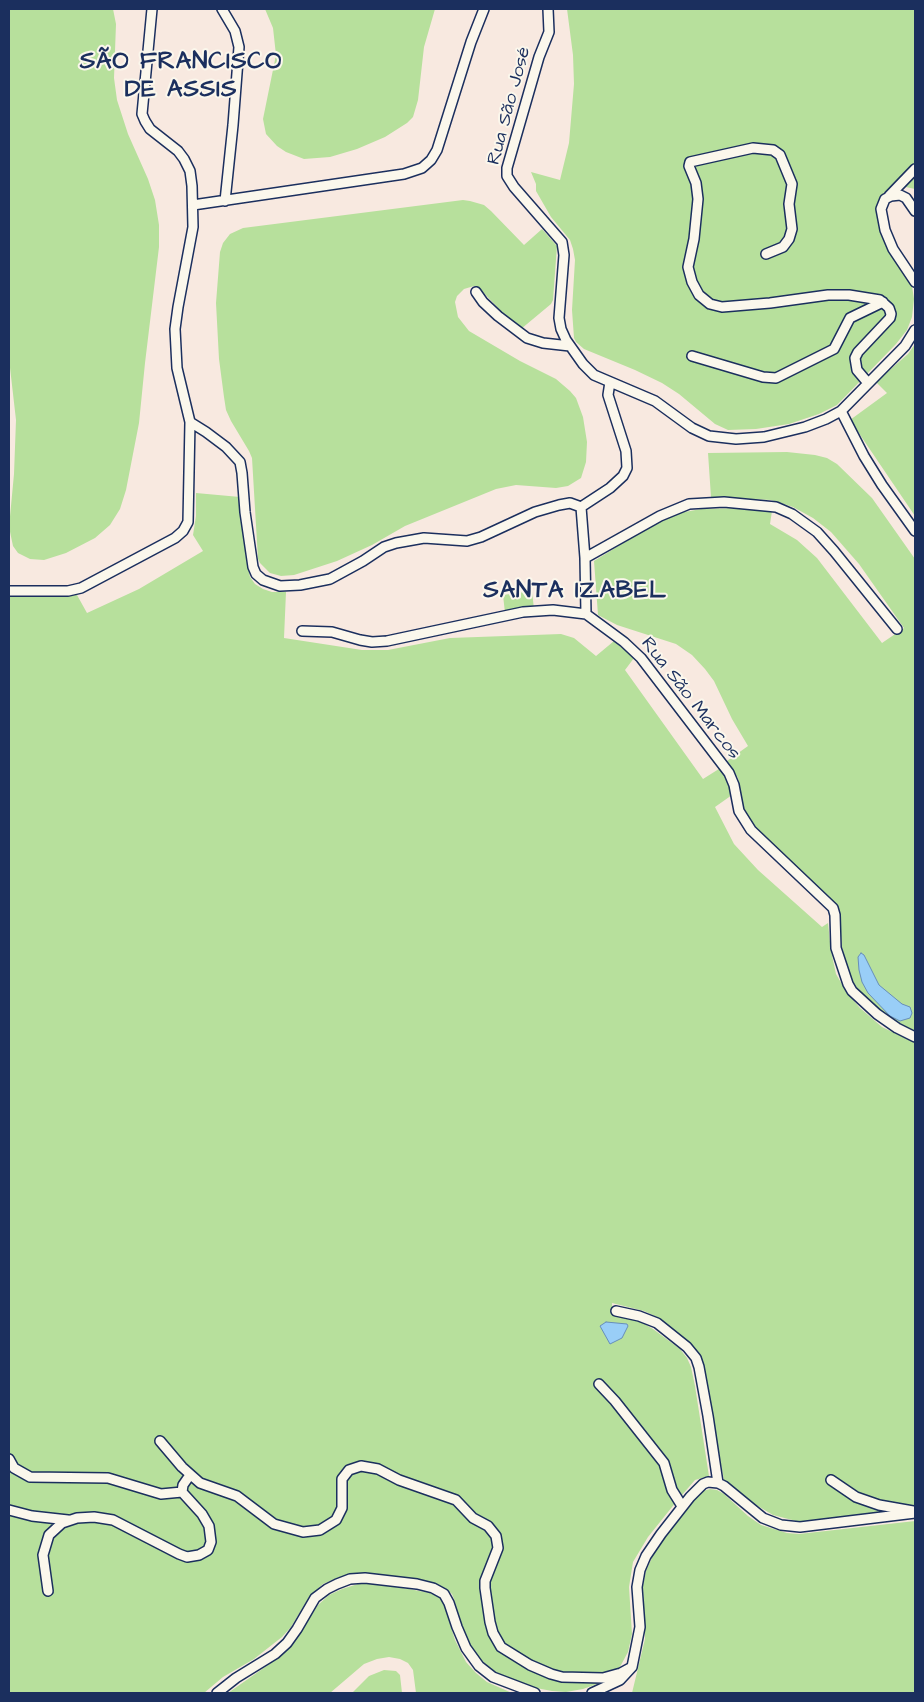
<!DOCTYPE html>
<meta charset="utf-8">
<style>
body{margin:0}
#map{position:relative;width:924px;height:1702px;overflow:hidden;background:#f8e9e0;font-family:"Architects Daughter",sans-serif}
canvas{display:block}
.frame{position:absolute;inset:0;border:10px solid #1b2f5e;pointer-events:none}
</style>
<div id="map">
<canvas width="924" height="1702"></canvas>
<div class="frame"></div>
</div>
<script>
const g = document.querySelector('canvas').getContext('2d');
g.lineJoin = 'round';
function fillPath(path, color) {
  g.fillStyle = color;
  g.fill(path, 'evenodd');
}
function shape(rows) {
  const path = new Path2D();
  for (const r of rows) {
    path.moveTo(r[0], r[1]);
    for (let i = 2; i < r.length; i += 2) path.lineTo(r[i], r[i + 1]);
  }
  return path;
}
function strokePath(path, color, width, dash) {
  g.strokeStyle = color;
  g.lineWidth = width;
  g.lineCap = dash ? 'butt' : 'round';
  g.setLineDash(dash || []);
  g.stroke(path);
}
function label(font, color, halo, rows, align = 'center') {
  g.font = font + ' "Architects Daughter",sans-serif';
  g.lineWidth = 4;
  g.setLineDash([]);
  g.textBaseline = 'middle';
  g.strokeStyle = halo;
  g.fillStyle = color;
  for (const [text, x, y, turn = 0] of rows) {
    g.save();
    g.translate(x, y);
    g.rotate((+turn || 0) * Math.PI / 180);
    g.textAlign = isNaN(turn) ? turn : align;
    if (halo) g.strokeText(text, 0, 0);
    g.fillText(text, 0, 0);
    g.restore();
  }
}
fillPath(shape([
 [9,9,113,9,116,24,114,78,117,100,128,134,148,179,155,200,159,225,159,247,145,363,139,423,126,490,120,509,110,525,95,538,66,553,44,560,30,559,18,553,13,546,9,527,14,474,16,420,9,359],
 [265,9,435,9,424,47,418,100,413,117,407,123,385,137,357,149,330,157,304,159,286,152,277,146,266,134,263,119,276,55,273,28],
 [567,9,915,9,915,189,901,186,887,190,880,197,876,209,882,232,891,254,912,286,914,299,912,317,907,330,896,344,837,405,819,414,789,424,756,429,728,430,715,424,679,394,662,383,635,370,584,349,576,342,574,338,572,310,575,260,573,249,570,240,551,217,536,191,536,184,531,172,560,180,569,143,574,84,573,55],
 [463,200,470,201,484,205,491,211,524,245,542,229,557,246,553,300,551,304,521,329,503,313,479,288,474,286,464,289,457,296,455,302,458,317,469,331,520,361,556,379,570,391,576,398,583,417,587,442,586,462,581,478,568,486,556,488,516,485,496,489,405,526,372,545,337,561,294,575,281,576,270,573,260,563,258,559,252,458,249,451,231,421,226,410,224,397,219,359,216,303,220,252,223,243,230,234,243,228],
 [915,344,915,516,850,420,887,393,876,382,908,354],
 [787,452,815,455,827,458,837,464,872,498,915,559,915,1033,895,1024,862,996,852,981,847,966,842,947,839,913,762,835,750,820,743,807,738,778,727,761,748,746,732,719,714,681,705,669,692,655,676,644,617,625,598,615,594,561,646,529,679,513,701,509,744,508,772,511,770,524,797,540,817,558,882,643,904,628,859,564,831,532,813,518,793,507,771,500,711,497,708,453],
 [196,493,240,497,246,558,250,577,255,584,263,589,272,592,286,592,284,638,362,650,388,650,450,638,561,634,574,638,596,656,614,641,634,658,625,670,703,779,722,767,730,782,732,795,715,807,734,844,758,870,822,927,828,923,831,951,836,974,847,993,860,1008,882,1027,915,1043,915,1508,809,1521,796,1521,773,1515,751,1502,724,1480,700,1356,684,1338,657,1317,644,1311,612,1303,613,1314,641,1322,653,1329,680,1349,687,1358,691,1367,695,1386,709,1476,695,1480,676,1502,648,1537,633,1562,629,1587,632,1634,628,1652,621,1665,612,1677,600,1683,583,1689,566,1692,552,1691,536,1688,500,1675,488,1666,478,1657,469,1643,461,1624,454,1599,452,1594,445,1588,432,1584,375,1575,353,1574,337,1578,323,1584,309,1597,291,1627,282,1637,254,1659,223,1677,204,1693,9,1693,9,597,43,597,77,595,87,613,139,589,203,551,193,535,196,516],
 [532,591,534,609,505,613,503,595],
 [710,1489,717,1490,724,1494,748,1516,761,1525,787,1533,799,1534,915,1521,915,1693,632,1693,645,1639,643,1586,646,1571,654,1553,669,1531,695,1499,703,1491],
 [358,1584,376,1584,409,1589,430,1593,439,1597,443,1601,455,1640,466,1662,476,1673,487,1682,512,1693,416,1693,413,1670,408,1663,400,1659,389,1657,377,1659,364,1664,330,1693,228,1693,278,1658,296,1639,318,1605,329,1595,342,1589],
 [384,1670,396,1671,400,1675,402,1693,352,1693,369,1676]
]), '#b7e09c');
const water = shape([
 [861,953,864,955,879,985,902,1004,910,1007,912,1013,910,1018,900,1021,890,1016,868,993,862,982,859,970,858,957,861,953],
 [606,1322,627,1324,628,1326,622,1338,610,1344,600,1326,606,1322]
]);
fillPath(water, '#99cef7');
strokePath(water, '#678eba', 1);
const minor = shape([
 [222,9,235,31,239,47,233,125,225,201],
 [548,9,549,32,539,57,507,168,507,176,514,187,562,242,564,255,559,318,561,329,566,340,583,364,594,375,655,401,692,428,709,436,736,439,764,437,805,427,826,419,841,411,905,346,915,330],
 [889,196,915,169],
 [193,205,404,174,422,168,431,160,437,150,471,42,484,9],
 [915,211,906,198,900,195,891,196,885,199,881,209,885,230,893,249,915,282],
 [766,254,783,247,789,239,792,229,789,204,792,184,780,155,773,150,753,148,690,162,689,166,696,183,698,199,694,239,688,267,692,282,699,295,710,304,722,307,770,303,828,295,849,295,880,300,889,308,891,314,890,318,858,352,855,358,857,370,868,383],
 [476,292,483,302,498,316,527,338,543,343,570,346],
 [692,356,763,377,776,378,834,349,850,318,883,302],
 [841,411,864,456,882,485,915,531],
 [190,422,206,432,226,447,240,462,242,473,245,512,253,567,256,574,263,580,280,586,300,585,330,579,363,561,384,547,396,543,424,538,467,541,481,537,535,512,559,505,570,503,581,507],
 [581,507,610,488,623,476,627,468,626,451,608,395,610,382],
 [581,507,585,558,586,614],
 [585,558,660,516,689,504,724,502,776,507,792,514,817,532,834,551,897,629],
 [9,591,68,591,81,588,175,538,183,531,188,522,190,422,177,368,175,329,178,307,193,227,192,186,190,171,184,159,178,151,150,129,145,121,142,114,152,9],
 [302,631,332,632,360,640,372,642,387,641,523,612,553,610,586,614,624,642,641,658,729,773,734,785,739,811,751,830,833,908,835,915,836,948,848,984,852,991,877,1014,897,1028,915,1037],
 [616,1311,639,1316,657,1323,687,1347,696,1358,699,1367,708,1416,718,1483],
 [599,1384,615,1401,664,1463,672,1490,682,1506],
 [160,1441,182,1467,200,1483,237,1496,274,1524,303,1532,320,1530,336,1520,342,1508,342,1479,349,1470,361,1466,378,1469,399,1480,456,1500,473,1518,488,1526,496,1536,498,1548,485,1581,485,1588,490,1622,493,1633,501,1647,530,1665,551,1674,562,1677,603,1678,621,1673,632,1667],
 [9,1459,14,1468,30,1477,108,1478,161,1494,182,1492],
 [831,1480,856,1497,879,1505,913,1511],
 [9,1510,32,1516,68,1520],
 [48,1591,43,1555,49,1535,62,1523,77,1518,94,1517,113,1520,179,1554,187,1557,199,1555,208,1550,211,1542,209,1526,202,1514,182,1492,183,1485,190,1475],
 [217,1693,236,1678,275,1654,287,1643,297,1629,315,1598,327,1589,337,1584,350,1579,365,1578,417,1584,433,1588,444,1594,449,1603,457,1627,466,1648,479,1666,493,1677,535,1693],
 [592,1693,620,1680,632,1667,640,1627,637,1587,640,1570,646,1556,661,1534,690,1497,703,1484,708,1482,718,1483,724,1486,763,1518,781,1525,800,1527,915,1513]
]);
strokePath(minor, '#1b2f5e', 12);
strokePath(minor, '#fbf7ec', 9);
label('19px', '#1b2f5e', '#fbf7ec', [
 ["Rua São José",510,106,-75],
 ["Rua São Marcos",690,699,52]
]);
g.letterSpacing = '1px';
label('bold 24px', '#1b2f5e', '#fbf7ec', [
 ["SÃO FRANCISCO",181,63],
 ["DE ASSIS",181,91],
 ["SANTA IZABEL",575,592]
]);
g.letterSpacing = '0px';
</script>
